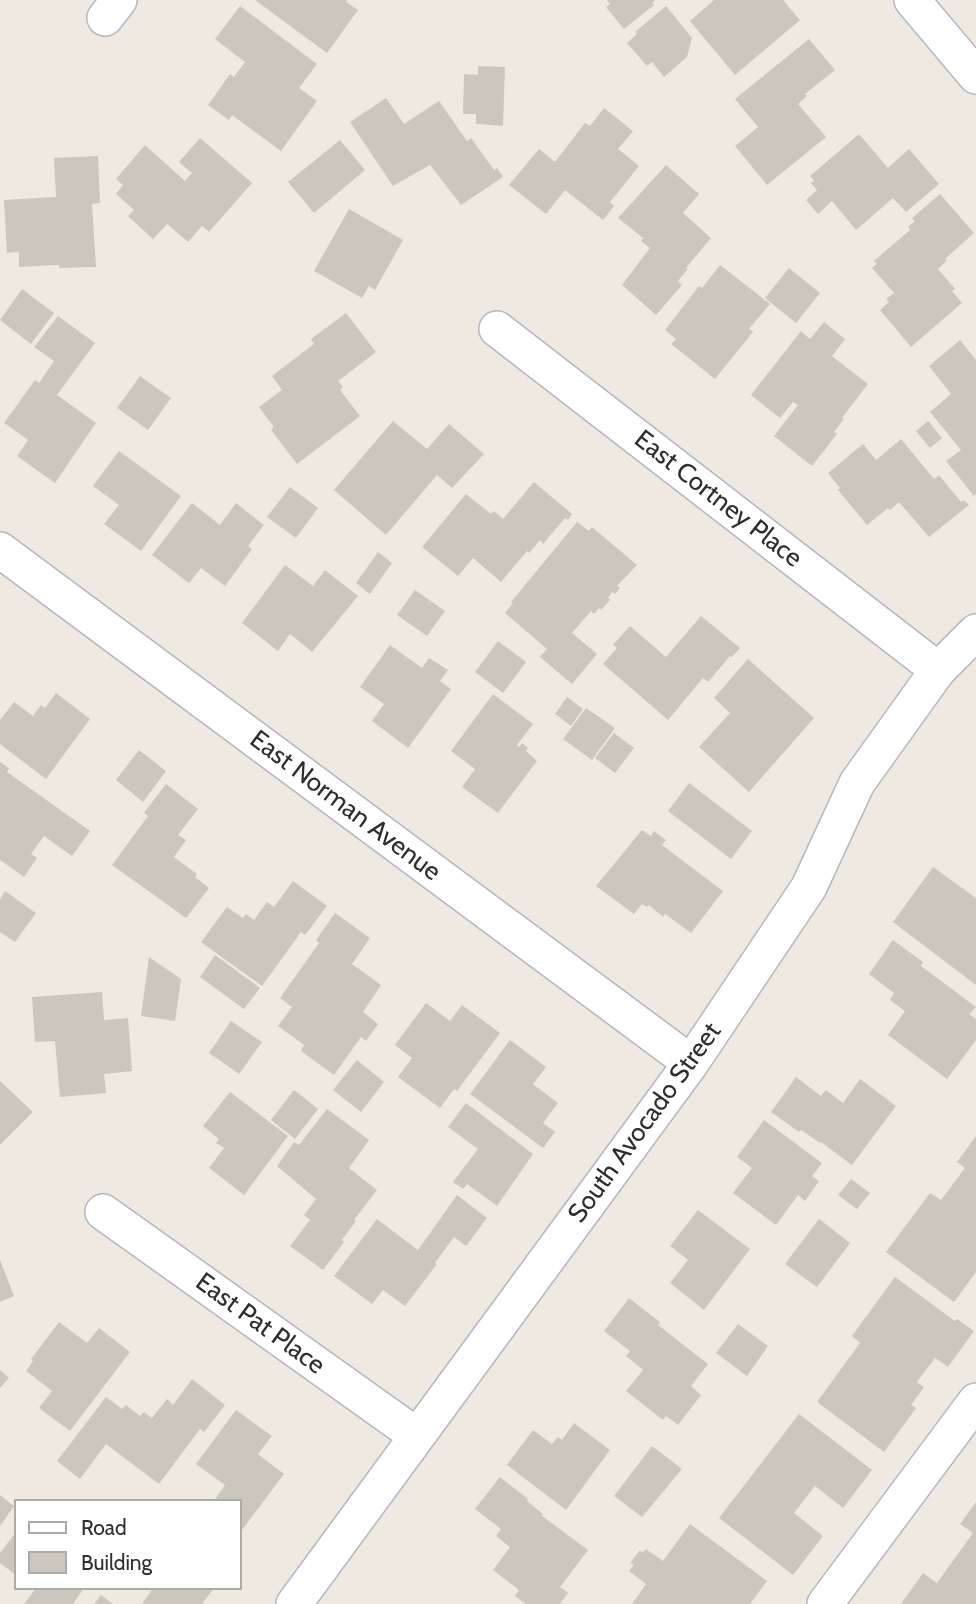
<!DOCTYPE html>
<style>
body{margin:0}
#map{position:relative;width:976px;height:1604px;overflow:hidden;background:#efe9e1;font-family:Cabin,sans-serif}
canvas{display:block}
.legend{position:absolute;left:14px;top:1499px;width:228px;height:91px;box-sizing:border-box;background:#fff;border:2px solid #ababab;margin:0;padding:9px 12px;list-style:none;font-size:21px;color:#2e2e2e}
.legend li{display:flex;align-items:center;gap:14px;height:35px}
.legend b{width:35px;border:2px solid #ababab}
</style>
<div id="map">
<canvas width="976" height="1604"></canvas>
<ul class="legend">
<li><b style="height:9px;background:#fff"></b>Road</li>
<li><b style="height:19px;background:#cbc7bf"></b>Building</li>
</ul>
</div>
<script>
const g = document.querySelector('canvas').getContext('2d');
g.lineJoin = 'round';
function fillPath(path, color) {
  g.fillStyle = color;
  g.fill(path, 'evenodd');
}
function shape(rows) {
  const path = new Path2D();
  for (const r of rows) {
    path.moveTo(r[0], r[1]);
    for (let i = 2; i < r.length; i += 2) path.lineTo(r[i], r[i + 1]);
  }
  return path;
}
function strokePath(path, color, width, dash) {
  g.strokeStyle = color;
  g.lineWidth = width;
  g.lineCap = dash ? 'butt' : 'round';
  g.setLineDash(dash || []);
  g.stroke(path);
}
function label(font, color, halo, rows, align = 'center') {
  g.font = font + ' Cabin,sans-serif';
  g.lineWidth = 5;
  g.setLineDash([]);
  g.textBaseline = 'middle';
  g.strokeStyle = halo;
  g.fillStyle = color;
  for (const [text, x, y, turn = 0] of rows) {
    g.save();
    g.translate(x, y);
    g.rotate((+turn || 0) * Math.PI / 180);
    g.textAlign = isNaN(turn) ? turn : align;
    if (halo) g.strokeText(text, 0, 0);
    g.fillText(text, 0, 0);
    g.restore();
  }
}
fillPath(shape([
 [255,0,347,0,346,2,358,10,327,53],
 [607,0,655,0,652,3,654,5,624,29,606,7,610,4],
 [714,0,783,0,800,20,735,75,690,21],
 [240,6,317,64,299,88,317,101,281,151,232,115,229,120,208,105,230,74,234,77,245,62,215,39],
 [666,6,692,38,687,57,664,77,652,62,647,66,627,43,637,34,635,32],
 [809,39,835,70,805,94,807,96,798,104,826,137,767,185,735,146,758,127,735,99],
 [478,66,505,67,503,126,476,124,476,114,463,114,464,74,478,75],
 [386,98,404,124,439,101,467,141,471,138,494,170,497,168,503,177,461,205,430,165,393,186,350,122],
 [604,108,633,131,618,149,639,166,610,202,614,206,603,220,565,190,546,214,509,185,539,149,555,162,585,123,590,126],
 [859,134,888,168,909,149,939,184,906,212,893,198,856,230,832,201,818,214,806,200,817,190,811,183,814,181,810,176],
 [200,138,252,183,209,232,202,226,188,242,167,224,153,239,128,216,134,210,116,194,123,185,116,179,145,145,185,181,192,173,179,162],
 [340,140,365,170,314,213,288,182],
 [98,156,100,203,92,204,96,267,59,268,59,265,19,267,19,252,7,253,4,200,56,197,54,158],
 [666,165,699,194,683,213,711,238,686,268,688,269,678,281,682,285,656,315,622,285,650,248,641,241,643,238,618,218],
 [940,194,974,233,945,259,947,260,938,269,955,289,952,291,962,303,911,347,880,310,889,302,886,299,894,293,872,268,877,264,874,261,910,230,908,227,915,221,912,218],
 [349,209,403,240,375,290,369,286,362,298,314,271],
 [720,265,770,304,749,329,753,332,715,379,671,344,676,339,665,330,699,286,702,288],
 [789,268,820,293,796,323,765,298],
 [22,289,54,313,31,344,0,320],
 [346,313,376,352,338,381,343,387,340,390,360,416,297,464,271,430,274,427,259,407,282,390,272,376,314,344,311,339],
 [58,316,95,343,57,395,96,423,55,483,17,456,28,440,4,423,35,380,39,383,54,361,34,347],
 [824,322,845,339,832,356,868,384,842,418,844,419,834,432,837,434,812,466,774,436,798,405,793,402,780,418,751,395,801,331,810,339],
 [960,340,976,360,976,494,974,496,946,461,961,450,930,412,951,394,929,366],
 [140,376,171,398,148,430,117,408],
 [393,421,427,449,449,424,484,454,452,488,437,475,386,535,334,490],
 [928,421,942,438,930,448,916,431],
 [901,439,934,479,939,475,961,502,964,500,969,505,929,537,899,502,890,510,888,508,867,525,838,490,840,488,828,473,863,444,876,460],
 [119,451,181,496,141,551,104,524,119,505,93,486],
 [534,482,572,514,568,520,565,518,543,544,540,540,529,553,527,551,501,582,473,558,458,576,422,547,466,494,491,514,494,511,503,519],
 [290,487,318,508,296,538,267,517],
 [192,503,220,525,236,503,264,525,248,546,252,549,225,586,201,568,189,583,152,555],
 [577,522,589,531,592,527,637,565,617,586,620,588,615,594,612,592,608,598,610,600,601,610,599,608,594,614,591,611,572,633,597,654,572,684,540,657,547,649,505,613,513,603,511,602],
 [378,552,392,563,370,594,356,583],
 [285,565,313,586,325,570,358,596,312,652,290,634,278,651,242,623],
 [415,590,445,611,427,636,397,615],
 [701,616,740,648,732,657,730,656,708,682,703,678,668,720,603,664,617,648,613,645,630,626,666,657],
 [498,641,526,662,503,693,475,672],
 [390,645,422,668,429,658,448,670,440,681,451,689,408,748,372,721,384,704,360,687],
 [748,659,814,718,749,792,699,747,730,713,714,698],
 [56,693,90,719,46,779,0,744,0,720,14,702,33,716,41,705,45,708],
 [493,694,533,724,517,745,519,747,522,743,528,748,526,751,537,761,498,813,462,787,475,769,451,751],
 [567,697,583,709,571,726,555,714],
 [586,708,615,728,592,760,563,739],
 [614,733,634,748,615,773,595,758],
 [139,750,166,771,143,802,116,780],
 [0,762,9,768,7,772,90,831,72,856,44,836,31,854,37,858,24,877,0,860],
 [689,783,752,831,731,859,668,811],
 [166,784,198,809,178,835,186,840,174,857,197,874,195,877,209,888,186,918,112,865,148,816,144,813],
 [642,830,651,836,654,831,666,840,662,845,723,891,691,933,665,914,663,917,649,905,647,907,642,904,634,914,596,886],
 [933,867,976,898,976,985,893,922],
 [293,881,327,906,305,935,301,932,262,986,201,942,227,907,243,918,246,914,254,920,267,902,274,907],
 [5,891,36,913,15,942,0,932,0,899],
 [335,913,370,938,352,964,381,985,363,1012,378,1024,366,1041,361,1037,334,1075,301,1051,304,1045,278,1026,292,1007,280,998,319,943,316,940],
 [893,940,923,962,921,966,976,1007,969,1014,976,1019,976,1040,947,1079,888,1035,905,1011,890,1000,894,993,869,974],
 [215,955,260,988,244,1009,200,977],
 [149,957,181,979,175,1021,141,1016],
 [102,992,104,1020,128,1018,132,1071,104,1074,106,1093,60,1097,55,1041,35,1042,32,997],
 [426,1003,450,1021,462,1005,500,1033,457,1091,454,1089,440,1108,398,1077,412,1058,395,1045],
 [231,1021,262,1042,239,1074,209,1053],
 [510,1040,546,1067,533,1084,558,1103,543,1123,555,1132,543,1148,470,1094],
 [357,1060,384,1082,361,1112,333,1090],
 [796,1077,821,1096,826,1090,843,1103,860,1079,896,1106,852,1165,821,1142,820,1143,801,1130,799,1132,771,1112],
 [0,1081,33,1112,0,1145],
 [294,1090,318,1109,295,1139,271,1120],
 [230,1092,288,1136,244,1195,209,1168,224,1148,216,1143,219,1139,203,1126],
 [466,1103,533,1154,497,1206,467,1184,463,1189,453,1182,478,1149,448,1127],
 [327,1109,369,1140,349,1168,377,1190,354,1220,356,1221,342,1240,344,1242,323,1270,290,1246,310,1220,304,1215,316,1199,277,1166,294,1142,299,1145],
 [764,1120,822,1163,812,1176,819,1181,805,1201,798,1195,776,1225,733,1193,752,1168,737,1157],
 [976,1136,976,1272,954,1302,886,1252,930,1193,941,1200,965,1168,957,1162],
 [851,1179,870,1193,857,1209,838,1195],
 [457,1195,487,1218,466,1246,454,1237,435,1263,437,1264,405,1306,383,1290,372,1304,334,1276,377,1219,418,1250],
 [698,1210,750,1249,704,1310,670,1283,688,1260,670,1246],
 [819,1219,850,1243,817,1287,785,1264],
 [0,1260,14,1296,0,1302],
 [895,1277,955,1321,957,1319,974,1331,948,1367,935,1358,917,1382,924,1387,911,1405,916,1408,884,1452,817,1402,860,1343,852,1336],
 [629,1298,660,1322,658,1325,708,1364,691,1386,701,1395,678,1425,666,1416,663,1420,626,1391,643,1370,626,1356,630,1351,604,1331],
 [59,1322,87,1343,99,1328,130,1352,70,1431,39,1408,52,1391,26,1371,33,1361,31,1359],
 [738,1324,768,1346,747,1376,716,1353],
 [0,1370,9,1378,0,1388],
 [192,1379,225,1405,204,1432,200,1429,159,1484,106,1444,80,1479,57,1461,106,1397,122,1409,126,1405,140,1416,144,1412,152,1418,167,1399,173,1405],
 [236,1410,272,1436,258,1454,284,1474,242,1530,240,1528,240,1501,214,1501,225,1485,196,1464],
 [799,1414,872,1470,843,1508,815,1486,794,1513,823,1536,793,1575,719,1518],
 [574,1423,610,1450,566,1510,507,1465,533,1430,552,1444,558,1437,562,1440],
 [652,1446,682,1469,642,1517,614,1496],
 [500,1477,528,1499,527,1501,543,1514,542,1516,588,1550,560,1587,568,1593,560,1604,526,1604,515,1596,519,1590,493,1570,510,1547,496,1536,501,1529,475,1509],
 [0,1495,14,1506,0,1526],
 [976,1502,976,1604,901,1604,923,1573,937,1583,973,1533,960,1524],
 [690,1524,767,1581,750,1604,632,1604,646,1584,629,1571,634,1565,630,1563,640,1550,642,1553,646,1549,663,1561],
 [16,1532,16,1575,0,1563,0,1553],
 [36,1588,84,1588,73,1604,24,1604],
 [153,1588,165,1589,214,1588,202,1604,142,1604],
 [101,1595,113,1604,94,1604]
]), '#cbc7bf');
const minor = shape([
 [912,0,976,76],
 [105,18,119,0],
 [497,329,938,670],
 [0,550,691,1063],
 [103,1212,417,1436],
 [294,1604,691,1063,809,887,857,783,938,670,976,632],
 [825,1604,976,1401]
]);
strokePath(minor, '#b4b7c1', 38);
strokePath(minor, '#fff', 35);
label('26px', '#2e2e2e', '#fff', [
 ["East Cortney Place",718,499,38],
 ["East Norman Avenue",345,806,37],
 ["South Avocado Street",645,1123,-54],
 ["East Pat Place",260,1324,36]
]);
</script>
